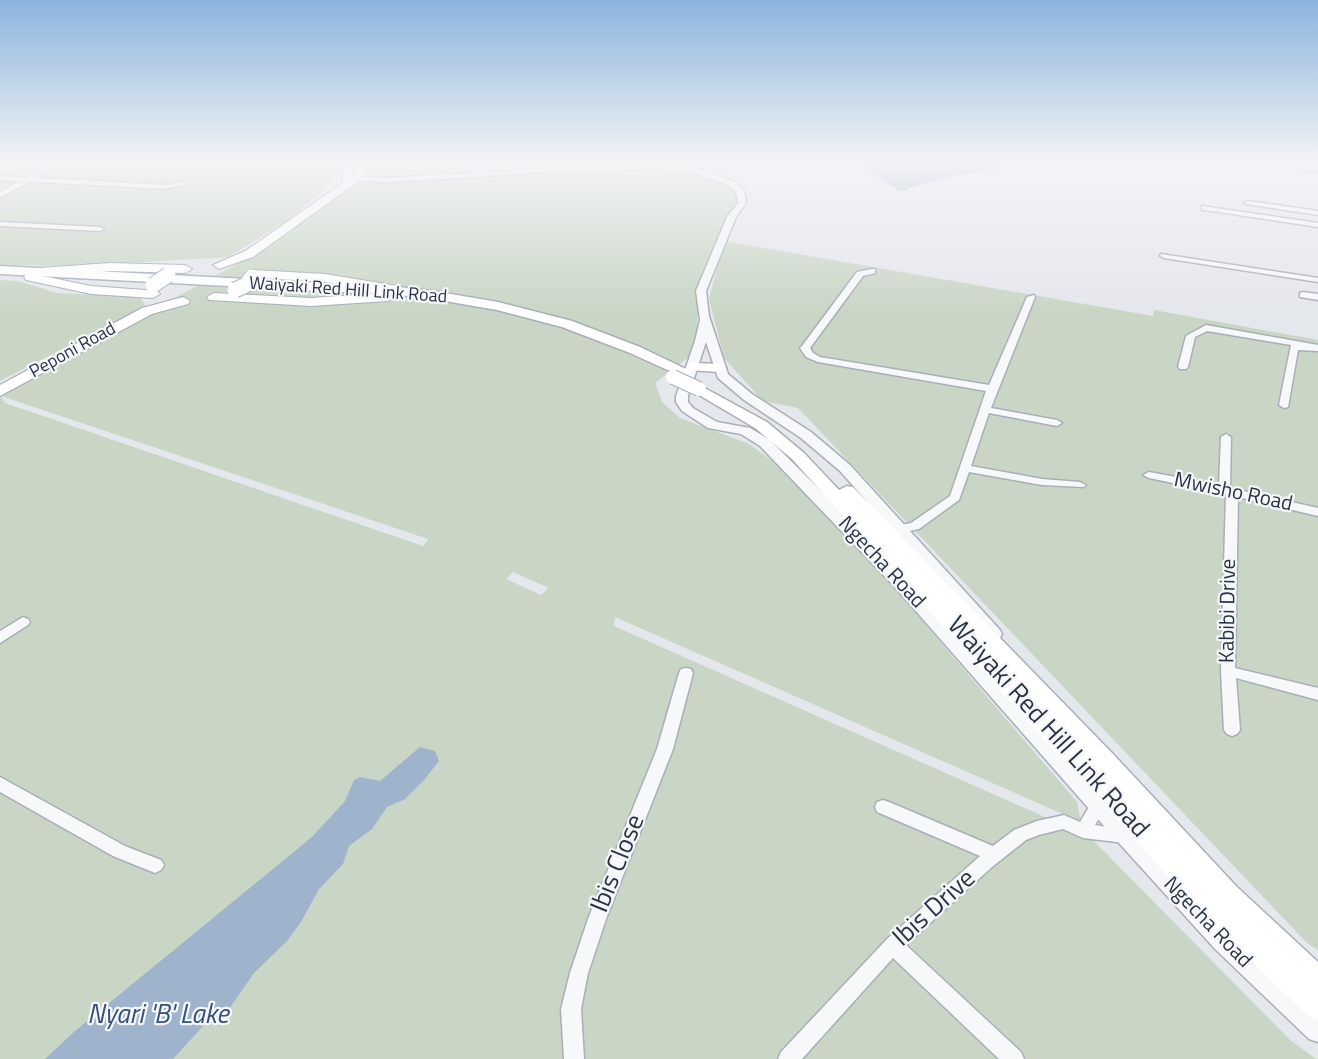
<!DOCTYPE html>
<style>
body{margin:0}
canvas{display:block;background:#e4e7ec}
</style>
<canvas width="1318" height="1059"></canvas>
<script>
const g = document.querySelector('canvas').getContext('2d');
g.lineJoin = 'round';
function fillPath(path, color) {
  g.fillStyle = color;
  g.fill(path, 'evenodd');
}
function shape(rows) {
  const path = new Path2D();
  for (const r of rows) {
    path.moveTo(r[0], r[1]);
    for (let i = 2; i < r.length; i += 2) path.lineTo(r[i], r[i + 1]);
  }
  return path;
}
function strokePath(path, color, width, dash) {
  g.strokeStyle = color;
  g.lineWidth = width;
  g.lineCap = dash ? 'butt' : 'round';
  g.setLineDash(dash || []);
  g.stroke(path);
}
function label(font, color, halo, rows, align = 'center') {
  g.font = font + ' "Titillium Web",sans-serif';
  g.lineWidth = 4.5;
  g.setLineDash([]);
  g.textBaseline = 'middle';
  g.strokeStyle = halo;
  g.fillStyle = color;
  for (const [text, x, y, turn = 0] of rows) {
    g.save();
    g.translate(x, y);
    g.rotate((+turn || 0) * Math.PI / 180);
    g.textAlign = isNaN(turn) ? turn : align;
    if (halo) g.strokeText(text, 0, 0);
    g.fillText(text, 0, 0);
    g.restore();
  }
}
fillPath(shape([
 [15,163,48,163,0,189,0,173,17,166],
 [62,163,255,163,242,170,258,163,335,163,329,185,290,219,228,257,79,266,98,247,78,266,0,265,0,198],
 [379,163,480,163,468,171,365,177],
 [661,168,692,171,727,184,735,192,737,204,698,290,697,333,689,357,655,383,662,402,680,418,749,444,789,473,825,507,1077,802,1081,822,615,617,614,626,1090,837,1290,1040,1316,1059,0,1059,0,394,253,255,354,182,522,171],
 [1,396,428,539,428,540,423,546,5,403],
 [513,572,549,588,541,595,506,579],
 [724,241,1153,316,1154,310,1318,340,1318,950,1306,942,798,408,763,401,724,358,709,299],
 [0,280,18,281,57,293,139,297,146,306,0,381]
]), '#c9d6c5');
fillPath(shape([
 [860,163,1000,163,995,169,948,177,908,188,907,191,898,190,858,165],
 [420,747,435,751,439,761,424,780,405,799,387,807,372,829,349,846,343,864,319,889,301,922,287,941,254,973,229,1009,203,1026,173,1059,45,1059,75,1031,312,837,345,801,354,780,360,777,380,781]
]), '#9fb4cc');
const minor = shape([
 [489,163,496,163,479,175,475,175,475,173,489,163],
 [1271,163,1289,163,1318,167,1318,171,1271,163],
 [0,176,165,185,183,182,186,184,165,189,0,180,0,176],
 [1248,201,1318,211,1318,215,1246,204,1244,203,1248,201],
 [1202,206,1318,223,1318,227,1205,210,1202,210,1202,206],
 [0,222,100,227,104,229,100,231,0,226,0,222],
 [1161,254,1318,278,1318,282,1164,258,1160,256,1161,254],
 [872,269,875,269,875,273,863,276,810,348,813,353,820,357,989,385,1027,297,1034,295,1035,297,991,408,1057,420,1062,423,1057,426,989,413,971,466,1042,479,1080,482,1086,485,1084,487,1042,485,969,472,959,500,919,529,900,533,896,532,894,529,896,526,911,523,950,496,986,391,818,362,806,357,800,348,802,346,857,272,872,269],
 [1303,292,1318,294,1318,300,1300,297,1300,293,1303,292],
 [1206,325,1318,345,1318,351,1298,350,1288,407,1284,408,1279,405,1291,345,1207,331,1195,337,1188,367,1186,369,1180,369,1178,367,1186,336,1206,325],
 [1226,434,1231,437,1230,488,1318,508,1318,516,1238,497,1235,668,1318,688,1318,700,1236,678,1240,730,1237,734,1232,736,1227,734,1224,730,1221,671,1226,494,1149,478,1143,475,1149,472,1219,485,1221,437,1226,434],
 [23,617,28,619,30,622,28,625,0,643,0,631,23,617],
 [686,668,691,669,693,673,673,749,606,919,588,973,581,1009,584,1059,564,1059,561,1009,570,973,588,919,657,749,679,673,681,669,686,668],
 [0,777,125,846,161,860,164,865,161,870,155,873,113,856,0,792,0,777],
 [1099,798,1105,800,1107,805,1095,825,1131,831,1133,836,1131,841,1125,843,1083,838,1063,829,1039,835,1026,840,992,867,906,945,1021,1052,1024,1059,999,1059,893,958,802,1059,778,1059,781,1052,887,939,980,856,877,812,875,807,877,802,883,800,889,802,993,846,1014,830,1037,821,1064,815,1080,822,1093,800,1099,798]
]);
const tertiary = shape([
 [52,163,62,163,0,198,0,192,52,163],
 [658,165,697,168,736,182,744,191,746,203,736,217,706,291,709,316,728,374,752,394,811,432,850,465,1000,630,1002,634,1000,638,988,638,840,471,801,438,744,400,718,378,706,342,688,396,688,402,693,408,717,422,750,428,770,440,852,522,1132,830,1231,933,1318,1013,1318,1042,1309,1039,1215,949,1118,842,893,585,760,446,741,434,708,428,682,411,676,402,676,396,695,341,700,320,696,291,727,217,738,203,736,192,730,186,693,172,658,169,565,171,389,182,355,181,351,179,355,177,389,178,565,167,658,165]
]);
const secondary = shape([
 [343,163,353,163,352,185,343,183,343,163],
 [0,266,399,287,439,292,498,302,572,321,640,347,688,370,686,367,688,364,693,363,719,364,726,368,719,372,688,370,690,373,688,376,683,377,630,353,562,327,497,310,439,300,399,295,0,274,0,266],
 [699,385,767,422,804,453,839,490,847,486,853,487,1113,754,1237,887,1318,962,1318,1020,1308,1016,1198,910,792,459,755,428,694,392,692,389,694,386,699,385]
]);
const primary = shape([
 [365,163,376,163,359,181,253,257,219,269,213,265,245,251,257,243,351,177,365,163],
 [110,263,185,265,192,269,185,273,110,271,43,276,91,286,158,291,160,294,153,298,91,294,26,280,24,277,26,274,35,274,35,269,40,268,110,263],
 [252,270,325,274,398,286,405,290,398,294,325,282,247,277,245,274,252,270],
 [214,293,311,298,388,293,395,297,388,301,311,306,209,300,207,297,214,293],
 [183,297,190,301,188,304,152,314,0,396,0,385,142,308,183,297]
]);
strokePath(minor, '#a9aeb7', 3);
strokePath(tertiary, '#a9aeb7', 3);
strokePath(secondary, '#a9aeb7', 3);
strokePath(primary, '#a3abb8', 2);
fillPath(minor, '#f7f8fa');
fillPath(tertiary, '#f7f8fa');
fillPath(secondary, '#fff');
fillPath(primary, '#fff');
const secondaryBridge = shape([
 [673,377,699,389]
]);
const primaryBridge = shape([
 [153,285,168,275],
 [235,290,246,285,252,277]
]);
strokePath(secondaryBridge, '#a9aeb7', 16, []);
strokePath(primaryBridge, '#a3abb8', 17, []);
strokePath(secondaryBridge, '#fff', 14);
strokePath(primaryBridge, '#fff', 15);
const sky = g.createLinearGradient(0, 0, 0, 311);
sky.addColorStop(0, '#8bb4dd');
sky.addColorStop(0.52, '#f3f4f6');
sky.addColorStop(1, '#f3f4f600');
g.fillStyle = sky;
g.fillRect(0, 0, 1318, 311);
label('18px', '#2b3445', '#f4f6f9', [
 ["Waiyaki Red Hill Link Road",348,291,4],
 ["Peponi Road",73,351,-29]
]);
label('21px', '#2b3445', '#f4f6f9', [
 ["Mwisho Road",1233,493,12],
 ["Ngecha Road",881,563,47],
 ["Kabibi Drive",1229,611,-89],
 ["Ngecha Road",1207,923,46]
]);
label('26px', '#2b3445', '#f4f6f9', [
 ["Waiyaki Red Hill Link Road",1047,728,48],
 ["Ibis Close",619,864,-68],
 ["Ibis Drive",935,909,-42]
]);
label('italic 27px', '#34527a', '#f4f6f9', [
 ["Nyari 'B' Lake",158,1016]
]);
</script>
